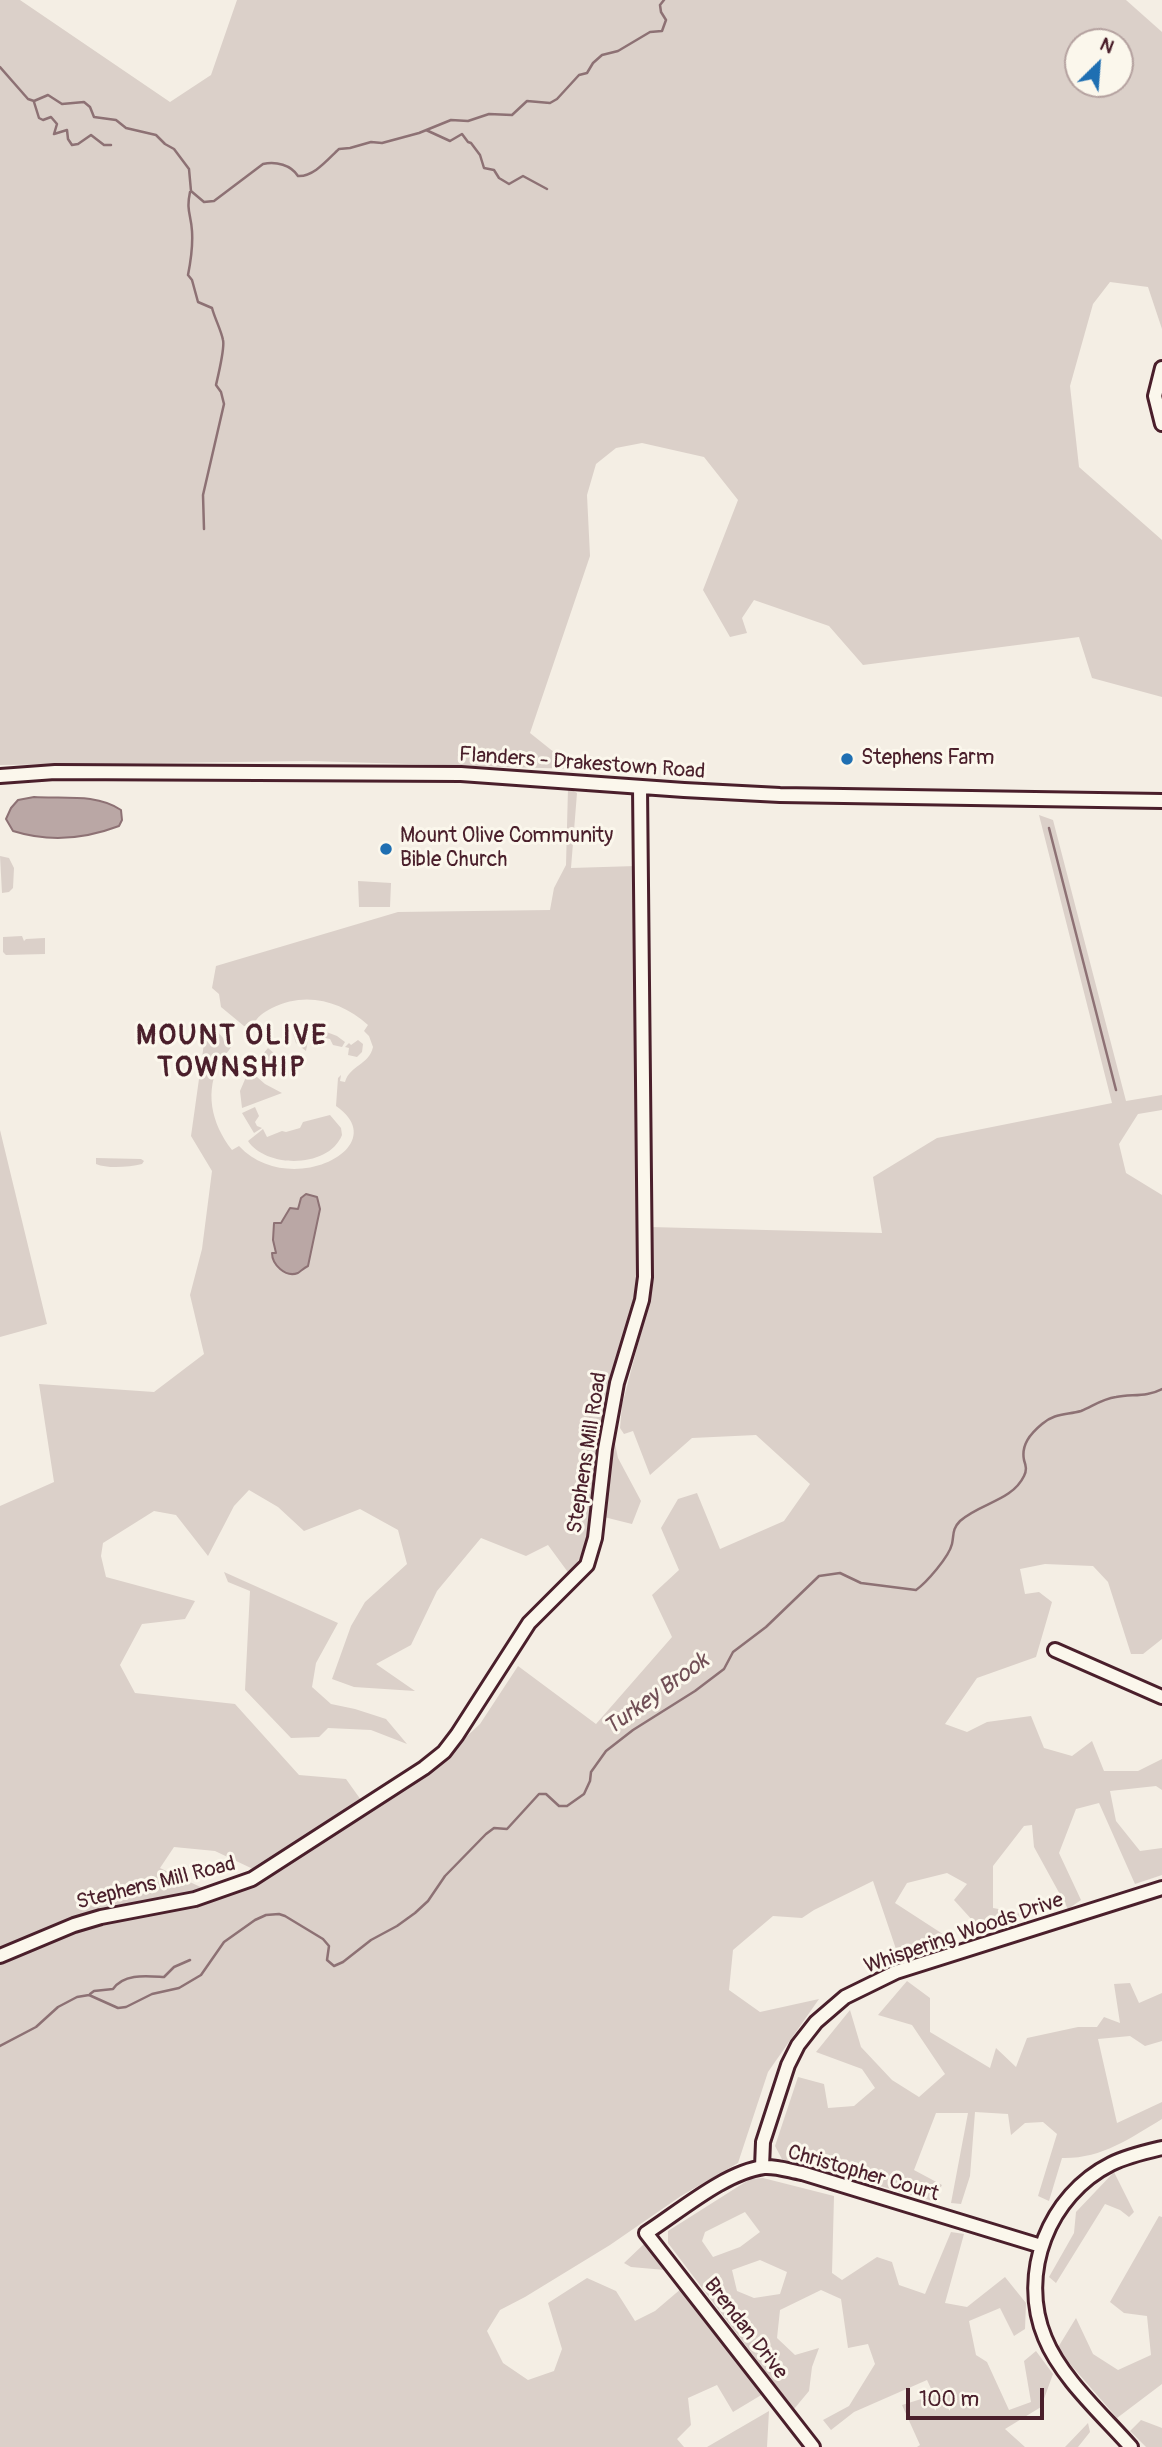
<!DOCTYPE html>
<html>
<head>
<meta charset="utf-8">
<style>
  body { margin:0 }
  #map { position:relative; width:1162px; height:2447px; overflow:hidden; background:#f4eee4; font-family:Pangolin,sans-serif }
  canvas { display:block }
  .north { position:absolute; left:1064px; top:28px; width:70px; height:70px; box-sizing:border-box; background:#fbf7ec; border:2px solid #b4a19f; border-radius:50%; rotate:25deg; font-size:19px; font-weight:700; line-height:28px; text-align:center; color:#4a1f2b }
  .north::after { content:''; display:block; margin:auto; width:24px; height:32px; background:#1f6fb2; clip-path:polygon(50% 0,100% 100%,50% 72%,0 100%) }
  .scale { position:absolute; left:906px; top:2388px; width:138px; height:32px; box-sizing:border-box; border:4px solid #4a1f2b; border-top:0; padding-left:9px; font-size:21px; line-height:24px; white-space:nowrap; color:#4a1f2b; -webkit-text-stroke:5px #fbf7ec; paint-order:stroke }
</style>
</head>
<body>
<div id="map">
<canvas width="1162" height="2447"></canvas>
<div class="north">N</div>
<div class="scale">100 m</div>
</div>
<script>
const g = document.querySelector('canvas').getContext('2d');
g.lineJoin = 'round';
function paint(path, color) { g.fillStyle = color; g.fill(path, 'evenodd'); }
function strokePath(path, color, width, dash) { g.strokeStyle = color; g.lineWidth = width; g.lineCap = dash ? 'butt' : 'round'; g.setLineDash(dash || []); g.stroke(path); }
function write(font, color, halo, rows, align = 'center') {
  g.font = font + ' Pangolin,sans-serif'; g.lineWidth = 6; g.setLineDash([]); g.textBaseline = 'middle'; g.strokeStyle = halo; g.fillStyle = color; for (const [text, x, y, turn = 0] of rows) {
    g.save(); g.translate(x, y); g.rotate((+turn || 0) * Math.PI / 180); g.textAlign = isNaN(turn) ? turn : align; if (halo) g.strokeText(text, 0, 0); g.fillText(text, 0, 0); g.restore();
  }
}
const green = new Path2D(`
  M0 0H20L170 102 211 75 237 0H1126L1162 32V329L1148 287 1110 282 1093 304 1070 386 1079 467 1162 540V697L1092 678 1079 637 863 665 829 626 754 600 742 618 747 633 730 637 703 590 738 500 704 457 642 443 616 448 596 464 587 495 590 556 530 733 575 769 310 761 0 765ZM1120 42V84H1078V42Z
  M568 788 577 793 571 868 636 866 639 1166 637 1285 607 1399 587 1545 570 1575 548 1545 526 1556 481 1538 437 1591 411 1645 376 1664 415 1691 354 1687 332 1679 351 1626 365 1602 407 1564 398 1530 360 1509 304 1531 278 1507 249 1490 234 1506 208 1556 176 1515 154 1511 103 1543 101 1556 106 1577 195 1601 185 1619 142 1624 120 1665 135 1693 235 1704 299 1775 346 1779 361 1800 280 1856 253 1869 215 1851 174 1847 160 1868 209 1891 92 1913 0 1950V1506L54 1482 39 1384 154 1392 204 1354 190 1295 202 1249 212 1171 191 1136 206 1029 216 1030 231 1047C228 1053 224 1054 221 1060 204 1091 211 1123 232 1150L239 1146C289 1200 396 1147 336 1106L338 1078 341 1075 340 1081 345 1082C350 1065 369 1065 373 1047L369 1036 364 1031 368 1025C341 1001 306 991 272 1008 263 1013 257 1016 253 1026H244L221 1007 219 994 212 988 216 966 398 912 550 910 554 888 566 865Z
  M1039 815 1053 820 1126 1101 1162 1095V1110L1138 1114 1119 1144 1126 1173 1162 1195V1639L1143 1654H1131L1108 1582 1093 1566 1045 1564 1020 1569 1025 1594 1039 1592 1052 1602 1036 1657 977 1678 945 1724 967 1732 987 1722 1031 1716 1044 1748 1072 1756 1092 1741 1104 1771H1138L1162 1759V1790L1156 1786 1110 1791 1116 1821 1140 1851 1162 1848V1875L1135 1884 1099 1803 1076 1809 1059 1853 1081 1900 1068 1909 1034 1847 1032 1825 1024 1826 993 1866V1908L1026 1914 983 1932 954 1900 967 1884 947 1873 907 1883 895 1903 952 1940 897 1952 873 1881 814 1910 802 1918 773 1916 733 1950 729 1990 760 2012 819 1999 768 2072 738 2163 681 2196 610 2245 525 2297 500 2310 487 2331 503 2363 528 2380 554 2371 562 2349 548 2303 587 2278 616 2291 635 2321 655 2311 682 2288 763 2394 733 2412 717 2385 688 2398 691 2425 677 2439 684 2447H0V1960L84 1926 219 1896 436 1765 480 1724 518 1666 596 1724 672 1637 652 1595 679 1570 661 1528 678 1499 697 1493 720 1549 784 1521 810 1484 756 1435 692 1438 650 1475 633 1431 624 1434 620 1428 622 1405 652 1291 650 1227 882 1233 873 1177 937 1138 1112 1103Z
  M0 856 9 858 14 868 13 888 9 892 2 893Z
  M358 881 391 883 390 907H359Z
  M22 936 24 941 26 939 45 938V954L6 955 3 952V937Z
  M308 1027 310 1030 306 1051 296 1043 292 1031Z
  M316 1028 337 1036 345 1042 342 1047 333 1045 330 1039 325 1038 320 1043 311 1042Z
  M358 1040 363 1044 362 1052 357 1057 348 1055 349 1048 345 1047 349 1043 351 1045Z
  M268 1048 285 1063 286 1069 282 1074H275L257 1061Z
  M249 1070 265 1084 282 1093 242 1108 240 1091Z
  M255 1107 259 1116 255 1122 257 1126 262 1128 254 1133 242 1113Z
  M330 1115 341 1128 342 1135C329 1168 267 1169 248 1141L263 1129 267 1137 282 1131 286 1132 300 1128 303 1122Z
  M0 1130 47 1324 0 1337Z
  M96 1158 141 1159 144 1161 142 1164C129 1167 108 1169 96 1164Z
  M614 1439 618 1458 641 1501 632 1524 604 1517Z
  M224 1572 338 1623 316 1663 312 1687 331 1704 355 1709 386 1719 407 1744 371 1730 328 1728 319 1737 291 1738 245 1690 250 1591 228 1582Z
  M907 1981 930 1998V2032L990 2068 996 2048 1016 2067 1027 2038 1078 2027H1097L1104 2017 1120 2023 1114 1984 1130 1983 1139 2003 1162 1993V2041L1145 2046 1130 2036 1098 2039 1117 2123 1162 2102V2119C1129 2139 1101 2159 1062 2158L1049 2201 1038 2196 1057 2134 1043 2122 1025 2123 1011 2135 1008 2114 975 2112 970 2176 961 2204 951 2203 968 2113H936L914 2170 942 2185 933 2201 820 2169 783 2161 775 2146 798 2077 824 2084 828 2108 854 2106 875 2088 862 2069 816 2052 850 2010 861 2047 892 2080 919 2097 945 2074 912 2025 878 2015Z
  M1114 2172 1134 2212 1129 2217 1120 2210 1105 2204 1056 2283 1049 2277 1074 2233 1076 2212Z
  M763 2178 834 2196 832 2273 842 2280 877 2257 892 2262 899 2285 925 2294 951 2232 964 2234 945 2303 967 2307 1005 2277 1026 2303 1025 2329 1014 2336 1000 2308 969 2321 976 2355 987 2362 1009 2410 1031 2402 1024 2361 1036 2351 1053 2374 1041 2407 1005 2429 1025 2447H917L920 2445 902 2405 934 2395 927 2380 854 2412 831 2430 823 2420 849 2406 875 2364 868 2344 848 2348 841 2299 821 2290 780 2310 777 2338 795 2355 819 2348 812 2367 809 2391 794 2409 668 2243V2231L750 2179ZM745 2212 760 2232 740 2247 713 2257 702 2241 705 2232ZM760 2260 787 2272 780 2294 754 2298 737 2291 732 2270Z
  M1159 2216 1162 2217V2384L1117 2418 1057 2349 1076 2318 1093 2354 1118 2370 1151 2355 1147 2316 1124 2313 1110 2302Z
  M644 2244 665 2270 631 2267 624 2263Z
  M769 2411 767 2447H707Z
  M1141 2420 1162 2428V2447H1146L1130 2431Z
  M1088 2423 1090 2432 1078 2447H1065Z`);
const water = new Path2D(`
  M34 797C62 799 96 793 121 810L122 820 119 826C85 839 48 842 13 831L6 819 11 808 18 800Z
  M306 1194 317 1197 320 1209 308 1266C304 1268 301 1271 298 1273 285 1278 272 1264 272 1253H276L273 1240 274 1223H281L290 1208 298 1209 301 1198Z`);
const stream = new Path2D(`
  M0 67 28 99 34 101 48 95 62 104 84 102 90 107 94 117 116 120 126 128 156 135 165 144 174 149 189 169 191 191 204 202 214 201 263 164C276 161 291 165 298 176 314 177 328 159 339 149L350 148 371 142 382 143 419 133 451 120 468 121 489 114 512 115 527 101 550 103 557 99 579 75 587 73 593 63 602 55 618 51 650 32 662 31 666 20 661 12 660 5 664 0
  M34 102 39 118 43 120 51 117 57 124 54 134 67 130 68 139 72 145 78 144 91 135 104 145H111
  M426 130 450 141 462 134 468 142 471 143 480 155 484 168 494 170 499 178 509 184 523 176 547 189
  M190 192C186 211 191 214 192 231 193 246 191 260 188 275L192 280 198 302 212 308C215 319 221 330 223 340 225 348 218 376 216 385L221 392 224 404 203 495 204 529
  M1049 828 1116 1090
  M90 1994 94 1991 113 1989C124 1973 147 1976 164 1977L174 1967 190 1960
  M0 2046 36 2027 58 2007 77 1997 89 1995 118 2008 126 2007 152 1994 179 1988 201 1975 224 1942 255 1920 266 1915 279 1914 285 1916 323 1939 329 1946 327 1960 334 1966 343 1962 371 1940 397 1926 415 1913 428 1901 445 1876 486 1834 494 1828 507 1829 539 1794H546L559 1806H567L584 1794 590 1781 591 1772 606 1751 633 1730 695 1691 724 1669 733 1652 766 1627 819 1576 840 1573 861 1583 916 1590C926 1583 949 1557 952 1544 954 1535 952 1529 960 1521 980 1503 1012 1501 1024 1476 1027 1470 1026 1466 1024 1460 1021 1445 1030 1434 1042 1424 1054 1413 1067 1415 1081 1411 1093 1406 1102 1399 1116 1397 1132 1394 1147 1397 1162 1389`);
const minor = new Path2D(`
  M1162 368 1155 396 1162 424
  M0 776 55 772 461 774 684 790 780 795 1162 801
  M1055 1650 1162 1697
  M0 1956 74 1925 101 1917 195 1899 252 1879 424 1768 444 1752 457 1735 529 1623 587 1565 595 1538 605 1449 617 1383 642 1300 645 1277 640 787
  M762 2167 763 2142 788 2065 798 2045 816 2022 845 1997 896 1972 1162 1888
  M813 2447 646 2233C679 2212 725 2172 764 2167 777 2166 790 2171 802 2173L1041 2246
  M1131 2447C1103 2415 1061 2378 1045 2338 1018 2273 1049 2195 1111 2164 1127 2156 1145 2152 1162 2148`);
const markers = [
  [847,759,7,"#1f6fb2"],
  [386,849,7,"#1f6fb2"]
];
const poiNames = [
  ["Stephens Farm",861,759],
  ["Mount Olive Community",400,837],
  ["Bible Church",400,861]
];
const streetNames = [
  ["Flanders - Drakestown Road",582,764,4],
  ["Stephens Mill Road",588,1453,-81],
  ["Stephens Mill Road",156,1884,-14],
  ["Whispering Woods Drive",964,1934,-19],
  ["Christopher Court",863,2174,16],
  ["Brendan Drive",745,2329,52]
];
const waterNames = [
  ["Turkey Brook",657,1695,-36]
];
const districtNames = [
  ["MOUNT OLIVE",232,1037],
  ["TOWNSHIP",232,1069]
];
paint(green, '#dbd0c9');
paint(water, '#baa7a5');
strokePath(water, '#8d7174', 2);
strokePath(stream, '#8d7174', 2.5);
strokePath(minor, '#4a1f2b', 18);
strokePath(minor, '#fbf7ec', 12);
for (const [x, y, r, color] of markers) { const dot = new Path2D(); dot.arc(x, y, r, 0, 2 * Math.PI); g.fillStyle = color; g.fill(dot); strokePath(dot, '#fbf7ec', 2.5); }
write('21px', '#4a1f2b', '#fbf7ec', poiNames, 'left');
write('21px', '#4a1f2b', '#fbf7ec', streetNames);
write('italic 23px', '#714f56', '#fbf7ec', waterNames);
g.letterSpacing = '2px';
write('bold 28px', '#4a1f2b', '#fbf7ec', districtNames);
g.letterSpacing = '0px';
</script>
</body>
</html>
